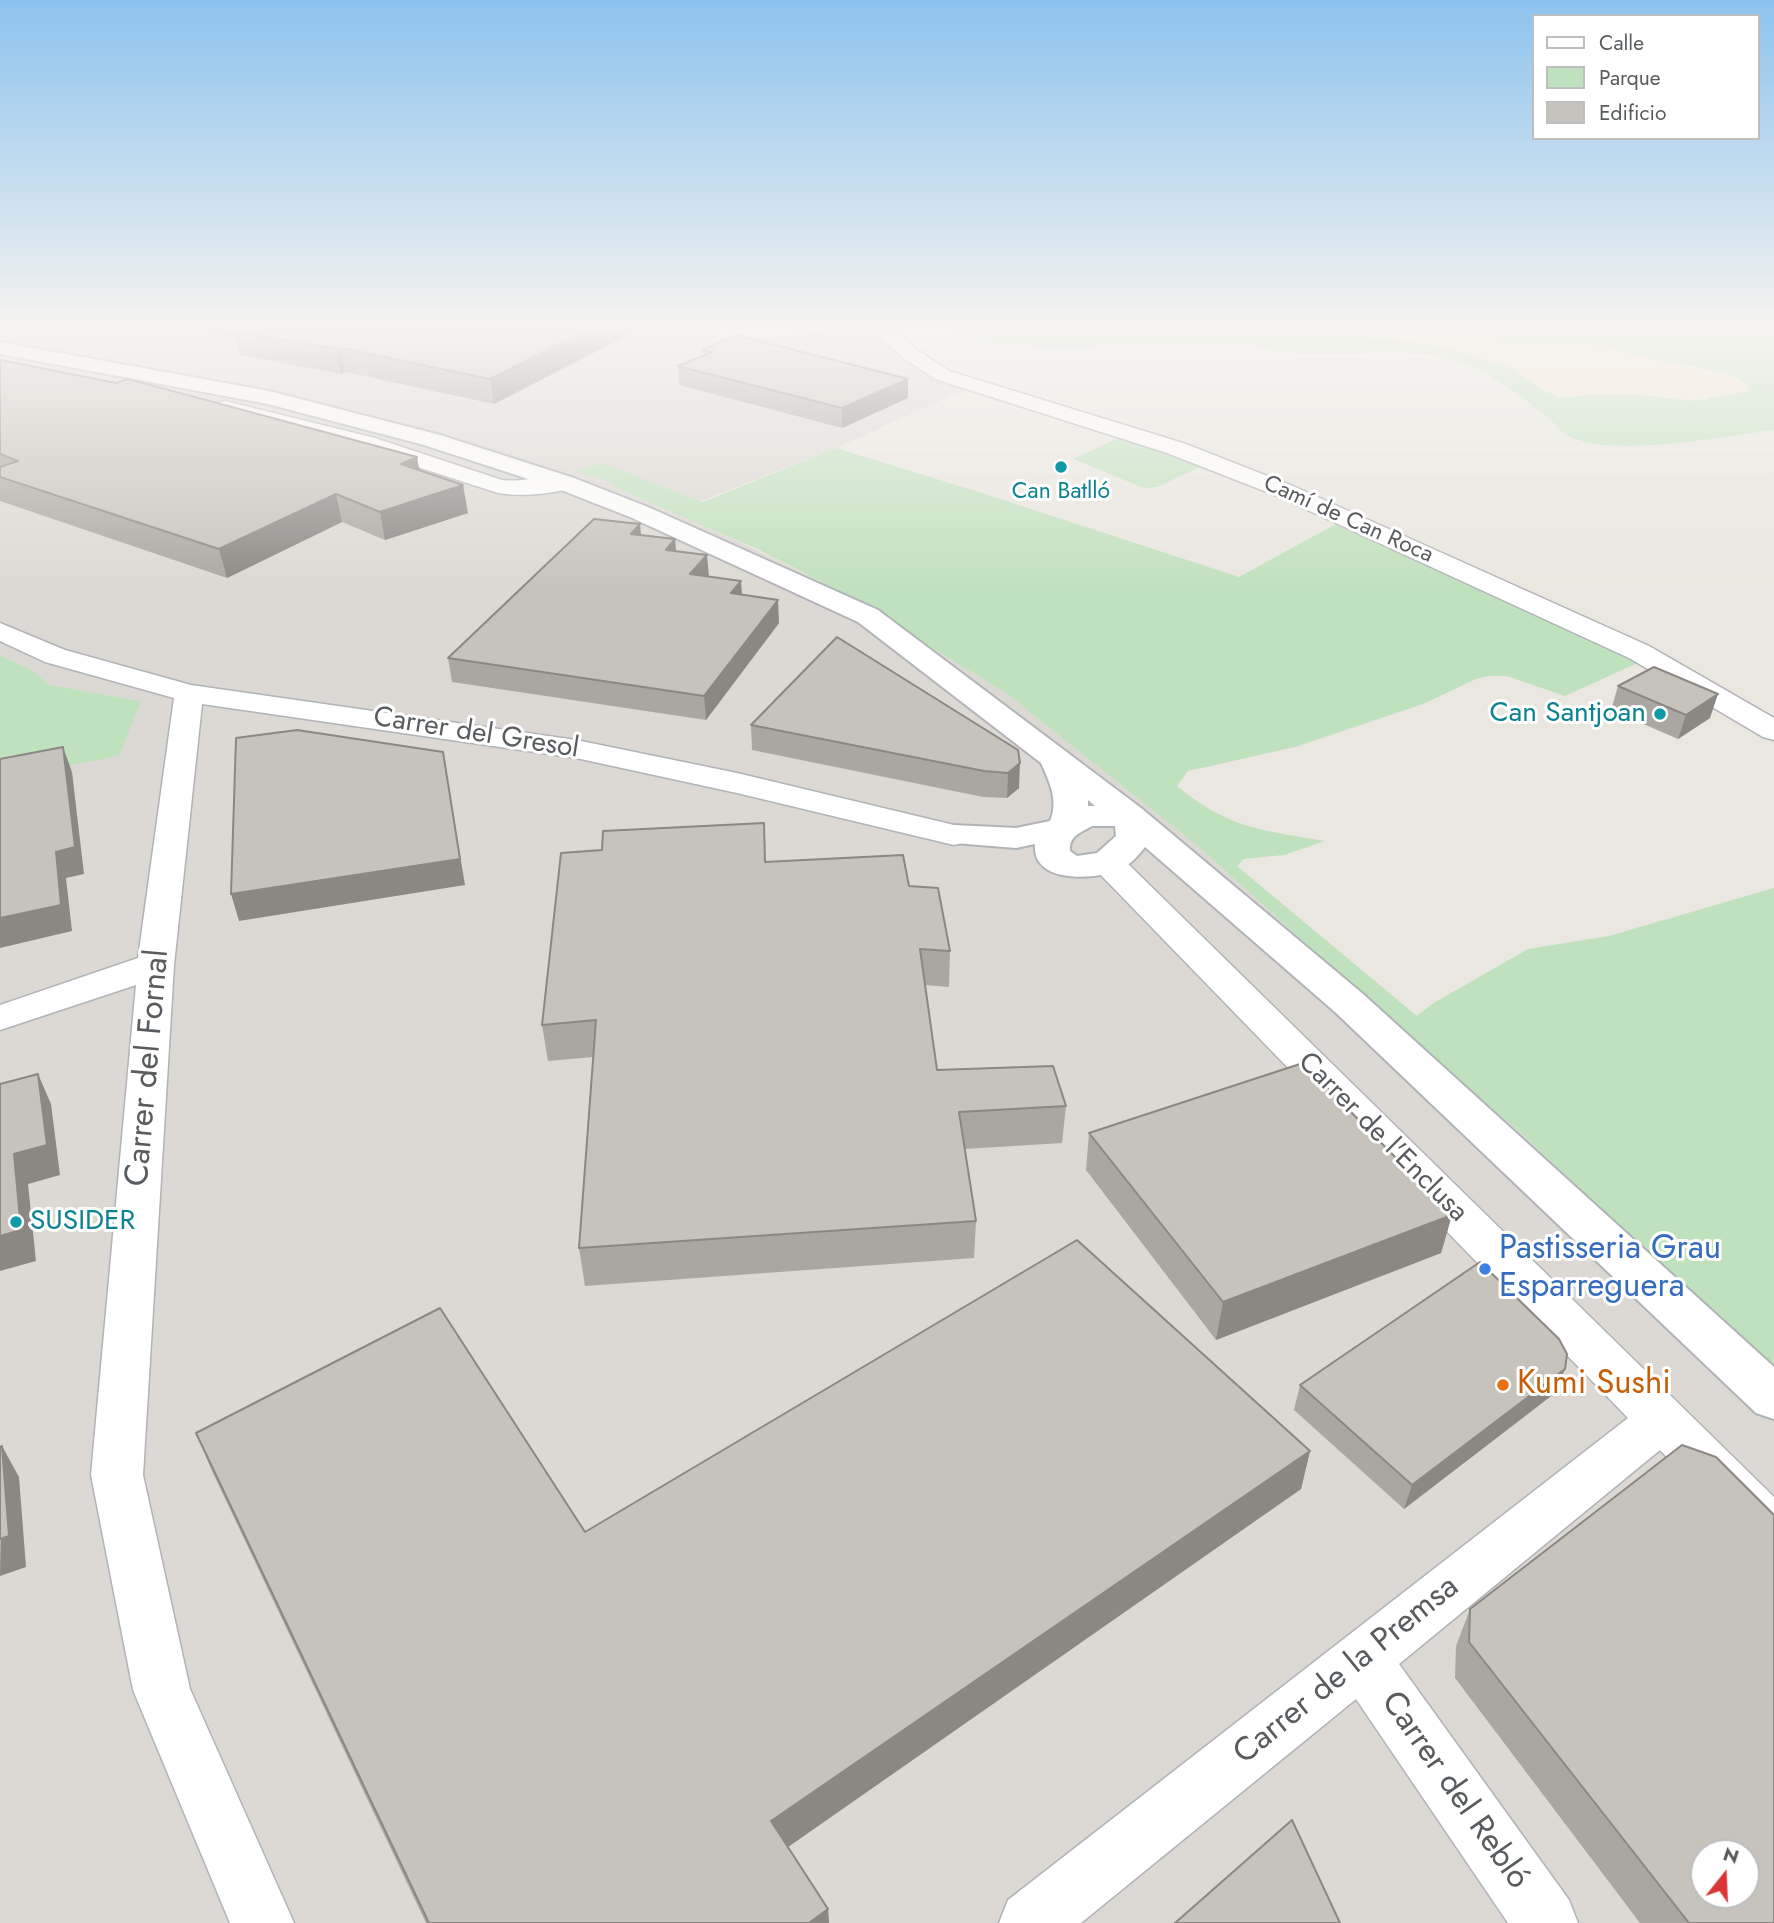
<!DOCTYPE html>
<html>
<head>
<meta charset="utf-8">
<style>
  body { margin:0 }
  #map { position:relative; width:1774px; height:1923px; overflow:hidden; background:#eae7e0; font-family:Jost,sans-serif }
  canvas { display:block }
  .legend { position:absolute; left:1532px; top:14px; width:228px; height:126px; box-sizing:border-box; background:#fff; border:2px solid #bcbebf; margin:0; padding:9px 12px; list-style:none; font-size:21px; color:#585c5f }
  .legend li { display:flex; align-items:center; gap:14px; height:35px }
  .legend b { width:35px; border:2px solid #bcbebf }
  .north { position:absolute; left:1690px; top:1839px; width:70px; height:70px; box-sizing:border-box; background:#fff; border:2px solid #bcbebf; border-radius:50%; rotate:18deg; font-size:19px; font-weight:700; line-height:28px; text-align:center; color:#585c5f }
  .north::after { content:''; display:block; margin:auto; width:24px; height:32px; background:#da3636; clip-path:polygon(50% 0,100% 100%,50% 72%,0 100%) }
</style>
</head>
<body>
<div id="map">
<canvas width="1774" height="1923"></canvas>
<ul class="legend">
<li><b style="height:9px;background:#fff"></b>Calle</li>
<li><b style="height:19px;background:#c0e1bd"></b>Parque</li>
<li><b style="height:19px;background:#c6c2bc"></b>Edificio</li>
</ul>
<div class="north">N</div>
</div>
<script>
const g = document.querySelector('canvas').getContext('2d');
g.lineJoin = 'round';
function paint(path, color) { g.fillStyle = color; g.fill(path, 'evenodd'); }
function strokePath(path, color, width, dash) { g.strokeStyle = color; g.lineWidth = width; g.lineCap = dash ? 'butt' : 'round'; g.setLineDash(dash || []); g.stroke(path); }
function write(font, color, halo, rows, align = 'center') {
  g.font = font + ' Jost,sans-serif'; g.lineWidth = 6; g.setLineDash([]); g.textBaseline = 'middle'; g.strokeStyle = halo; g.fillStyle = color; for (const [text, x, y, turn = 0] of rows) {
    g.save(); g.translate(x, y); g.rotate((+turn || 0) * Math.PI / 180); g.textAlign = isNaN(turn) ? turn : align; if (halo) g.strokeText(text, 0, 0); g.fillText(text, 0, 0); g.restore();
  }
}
const industrial = new Path2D(`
  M0 323H658L708 331 744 340 869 326 888 340 969 388 836 448 676 511 828 585 1006 693 1199 847 1410 1038 1521 1133 1774 1374V1923H0V779L140 701 50 685 33 671 0 655ZM1704 1853H1746V1895H1704Z`);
const green = new Path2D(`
  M937 323H1297L1371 338 1428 343 1469 354 1514 369 1540 388 1560 398 1585 395H1642L1705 400 1712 396 1737 393 1732 375 1589 345H1502L1497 341 1502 337 1548 334 1496 323H1774V430C1727 436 1604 460 1565 434 1559 430 1555 424 1550 419 1520 396 1488 369 1451 359 1403 347 1356 356 1308 354 1277 353 1246 342 1214 342 1117 339 1030 366 937 323Z
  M1121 437 1202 466 1157 487 1144 488 1073 459Z
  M836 448 979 492 1239 577 1343 520 1642 661 1565 696 1507 676H1488L1476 679 1423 704 1295 747 1188 771 1177 786C1229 829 1262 830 1325 841L1284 855 1244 859 1237 866 1417 1016 1432 1004 1528 949 1609 936 1774 888V1374L1521 1133 1410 1038 1199 847 1006 693 828 585 757 549 613 486V483L576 471 602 463 703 502Z
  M0 655 33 671 50 685 141 701 119 756 0 779Z`);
const sand = new Path2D(`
  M1297 323H1496L1537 329 1549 333 1502 337 1497 341C1510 352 1583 345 1604 346L1617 349 1624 354 1732 375 1742 380 1750 391 1690 401 1642 395H1585L1560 398 1540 388 1514 369 1469 354 1428 343 1371 338Z`);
const stream = new Path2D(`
  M1764 323 1774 324V327L1764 324Z`);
const minor = new Path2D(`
  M866 323H886L916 349 949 371 1183 443 1293 486 1649 646 1774 718V740L1763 737 1629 658 1277 496 1167 453 935 379 902 357Z
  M225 401 375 438 502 480C525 483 550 472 573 478L577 483 573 488C549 494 523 497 498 493L359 448 218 411 214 407 218 403Z
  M0 623 65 650 191 685 576 740 737 773 954 825 966 828 971 835 966 842 954 845 737 793 576 758 202 704 174 965 143 1475 190 1689 294 1923H230L133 1690 91 1475 136 985 0 1030V1005L138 958 174 698 45 662 0 641Z
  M1108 853 1120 856 1774 1497V1555L1755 1549 1660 1450 1399 1664 1569 1900 1578 1923H1508L1356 1699 1081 1923H999L1008 1900 1628 1418 1096 870 1091 863 1096 856Z`);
const tertiary = new Path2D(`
  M0 342 269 391 440 435 574 478 648 507 878 610 1141 808 1363 994 1774 1367V1419L1756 1413 1335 1012 1145 847C1138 856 1131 864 1121 869 1098 880 1031 885 1035 844L1016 848 942 842 937 835 942 828 954 825 1016 828 1050 821C1059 801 1049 781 1041 763L858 622 630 517 556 488 424 445 268 404 0 354ZM1088 800 1095 806H1088ZM1092 826H1115L1116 836 1097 853 1077 856 1070 851C1069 836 1080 833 1092 826Z`);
const wall = new Path2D(`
  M158 323H636V331L494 404 345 372 341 374 240 355 236 338Z
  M702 350 908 398 842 428 679 385 678 366 702 356Z
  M0 360 420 471 468 513 385 540 342 522 227 578 0 501Z
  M641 535 676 551 709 577 741 581 742 595 779 623 706 720 452 682 448 658Z
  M1618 686 1710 718 1678 739 1611 710Z
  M751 725 1018 750 1019 788 1007 798 983 797 752 750Z
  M766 862 909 886 950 951 949 987 925 985 937 1070 1066 1106 1062 1143 965 1149 976 1221 974 1258 585 1286 579 1248 593 1057 548 1061 542 1025Z
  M1089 1133 1452 1215 1441 1253 1216 1340 1086 1170Z
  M1565 1369 1555 1393 1404 1509 1294 1410 1300 1385Z
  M196 1433 585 1532 1310 1451 1301 1489 788 1847 828 1909 829 1923H426L212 1471Z
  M1470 1609 1774 1923H1640L1455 1678 1456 1646Z`);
const shadedWall = new Path2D(`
  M602 323H636V331L494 404 490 379Z
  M340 348 345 372 341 374 336 349Z
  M908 379V398L842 428V408Z
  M417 457 422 484 401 464Z
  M463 485 468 513 385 540 380 512Z
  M336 494 342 522 227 578 219 549Z
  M640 524 642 546 631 534Z
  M675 539 677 561 666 550Z
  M707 555 709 577 690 574Z
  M741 581 742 604 731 593Z
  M778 600 779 623 706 720 704 696Z
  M1718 694 1710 718 1678 739 1686 715Z
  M63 747 72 772 84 874 66 878 72 931 0 948V918L56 852Z
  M443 752 465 885 239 921 231 894Z
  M1020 763 1019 788 1007 798 1008 773Z
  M38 1074 51 1104 60 1175 28 1184 36 1261 0 1271V1236L14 1154Z
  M1452 1215 1441 1253 1216 1340 1223 1302Z
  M1565 1369 1555 1393 1404 1509 1412 1485Z
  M2 1446 19 1477 26 1567 0 1576Z
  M1310 1451 1301 1489 775 1856 771 1821Z
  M828 1909 829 1923H809Z`);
const building = new Path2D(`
  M253 323H602L490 379 340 348 336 349 234 331Z
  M736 335 908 379 842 408 678 366 712 352 702 350Z
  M0 360 116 383 128 379 417 457 401 464 463 485 380 512 336 494 219 549 0 477V467L18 461 0 454Z
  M594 519 640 524 631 534 675 539 666 550 707 555 690 574 741 581 731 593 778 600 704 696 448 658Z
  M837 637 1018 750 1020 763 1008 773 984 771 751 725Z
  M1654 667 1718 694 1686 715 1618 686Z
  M297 730 443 752 460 859 231 894 236 738Z
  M63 747 75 847 56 852 61 905 0 918V759Z
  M764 823 765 862 903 855 909 886 938 888 950 951 920 949 937 1070 1053 1066 1066 1106 959 1112 976 1221 579 1248 596 1020 542 1025 561 853 602 850 603 831Z
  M1303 1063 1452 1215 1223 1302 1089 1133Z
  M38 1074 47 1145 14 1154 21 1230 0 1236V1084Z
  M1077 1240 1310 1451 771 1821 828 1909 809 1923H429L196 1433 440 1308 585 1532Z
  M1480 1262 1559 1339 1567 1354 1565 1369 1412 1485 1300 1385Z
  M1682 1445 1716 1457 1774 1515V1923H1689L1469 1642 1470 1609ZM1704 1853H1746V1895H1704Z
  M2 1446 9 1536 0 1539V1447Z
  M1292 1820 1340 1923H1175Z`);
const markers = [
  [1061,467,7,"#0f9aa8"],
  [1660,714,7,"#0f9aa8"],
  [16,1222,7,"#0f9aa8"],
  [1485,1269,7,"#3f7fe0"],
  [1503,1385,7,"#e8710a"]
];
const farCulturenames = [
  ["Can Batlló",1061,492]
];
const farStreetnames = [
  ["Camí de Can Roca",1348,520,24]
];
const cultureNames = [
  ["Can Santjoan",1646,714],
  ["SUSIDER",30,1222,"left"]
];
const streetNames = [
  ["Carrer del Gresol",476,734,9],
  ["Carrer de l'Enclusa",1382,1138,45]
];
const nearStreetnames = [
  ["Carrer del Fornal",149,1068,-85],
  ["Carrer de la Premsa",1347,1671,-39],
  ["Carrer del Rebló",1454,1791,55]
];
const nearShopnames = [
  ["Pastisseria Grau",1499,1250],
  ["Esparreguera",1499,1288]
];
const nearFoodnames = [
  ["Kumi Sushi",1517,1385]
];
paint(industrial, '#dcd9d4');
paint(green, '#c0e1bd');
paint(sand, '#f6eacf');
paint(stream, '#a2d9f8');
strokePath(minor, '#b0b3b7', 3);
strokePath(tertiary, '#b0b3b7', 4);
paint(minor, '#fff');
paint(tertiary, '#fff');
paint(wall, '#aaa7a2');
paint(shadedWall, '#8b8884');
paint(building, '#c6c2bc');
strokePath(building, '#8b8884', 2);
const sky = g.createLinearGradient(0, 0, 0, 592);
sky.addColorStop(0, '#8cc3ee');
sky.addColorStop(0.55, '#f6f4f1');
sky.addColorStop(1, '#f6f4f100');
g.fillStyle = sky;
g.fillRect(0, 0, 1774, 592);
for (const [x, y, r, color] of markers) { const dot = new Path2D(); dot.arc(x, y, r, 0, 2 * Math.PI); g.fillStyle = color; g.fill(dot); strokePath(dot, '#fff', 2.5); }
write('23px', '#0d838f', '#fff', farCulturenames);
write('23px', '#585c5f', '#fff', farStreetnames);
write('28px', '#0d838f', '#fff', cultureNames, 'right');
write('28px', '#585c5f', '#fff', streetNames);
write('33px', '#585c5f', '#fff', nearStreetnames);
write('33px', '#366cbe', '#fff', nearShopnames, 'left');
write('33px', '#c56008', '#fff', nearFoodnames, 'left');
</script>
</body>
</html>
